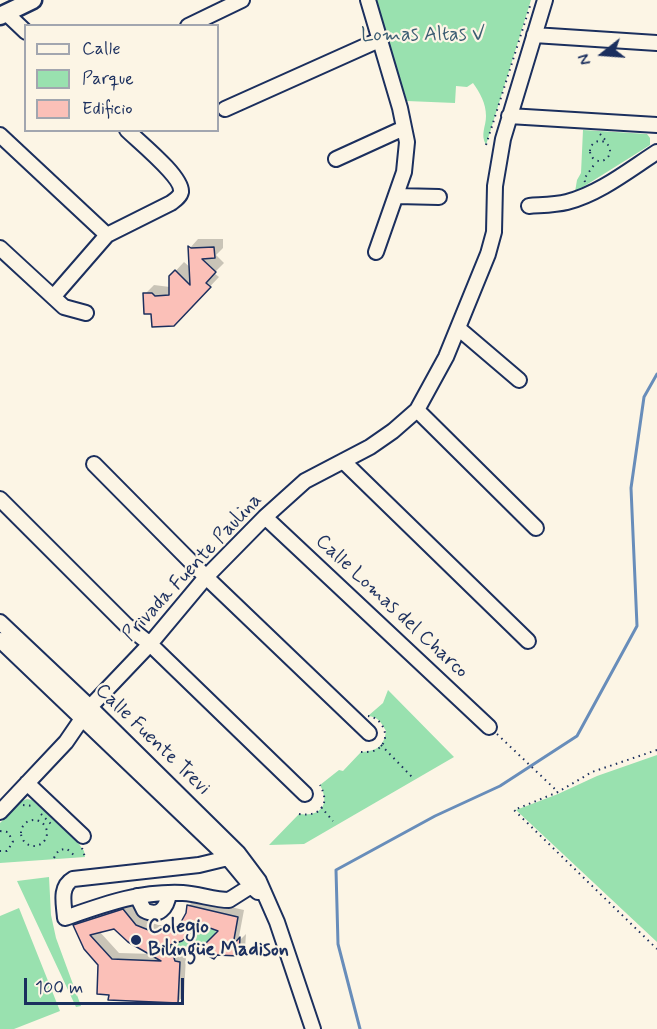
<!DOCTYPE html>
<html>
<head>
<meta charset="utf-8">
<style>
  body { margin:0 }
  #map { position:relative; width:657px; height:1029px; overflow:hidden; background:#fcf5e5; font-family:Mynerve,sans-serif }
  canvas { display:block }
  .legend { position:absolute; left:24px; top:24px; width:195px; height:108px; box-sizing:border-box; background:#fcf5e5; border:2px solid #a2a6af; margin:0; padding:8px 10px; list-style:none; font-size:18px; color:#1b2f5e }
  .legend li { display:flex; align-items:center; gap:12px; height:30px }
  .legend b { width:30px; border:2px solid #a2a6af }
  .north { position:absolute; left:573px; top:24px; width:60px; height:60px; -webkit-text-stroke:4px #fcf5e5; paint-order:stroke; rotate:253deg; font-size:16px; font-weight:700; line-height:24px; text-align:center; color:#1b2f5e }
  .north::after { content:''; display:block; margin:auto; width:21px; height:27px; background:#1b2f5e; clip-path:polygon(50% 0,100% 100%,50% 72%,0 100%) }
  .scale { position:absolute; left:24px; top:978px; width:160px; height:27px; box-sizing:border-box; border:3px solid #1b2f5e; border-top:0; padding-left:8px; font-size:18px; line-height:21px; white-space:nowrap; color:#1b2f5e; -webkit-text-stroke:4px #fcf5e5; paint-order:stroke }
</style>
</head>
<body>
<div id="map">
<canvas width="657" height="1029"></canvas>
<ul class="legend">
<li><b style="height:8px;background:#fcf5e5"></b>Calle</li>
<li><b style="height:16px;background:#99e1af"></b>Parque</li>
<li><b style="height:16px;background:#fbc0b8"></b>Edificio</li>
</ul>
<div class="north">N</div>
<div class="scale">100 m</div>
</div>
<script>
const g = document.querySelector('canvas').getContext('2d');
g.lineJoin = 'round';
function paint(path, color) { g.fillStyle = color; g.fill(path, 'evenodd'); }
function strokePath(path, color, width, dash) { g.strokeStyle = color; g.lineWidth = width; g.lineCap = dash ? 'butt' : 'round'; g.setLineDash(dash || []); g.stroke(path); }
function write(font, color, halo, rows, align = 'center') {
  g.font = font + ' Mynerve,sans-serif'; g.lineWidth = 4.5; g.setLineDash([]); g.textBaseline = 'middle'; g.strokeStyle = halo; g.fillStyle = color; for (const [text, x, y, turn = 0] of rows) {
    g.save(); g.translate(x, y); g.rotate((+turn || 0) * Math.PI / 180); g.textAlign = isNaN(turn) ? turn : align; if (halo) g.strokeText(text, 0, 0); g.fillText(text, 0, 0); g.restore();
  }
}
const green = new Path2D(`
  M374 0H531L486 145C480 134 486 127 486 116 486 103 480 93 473 83L467 87 456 86 455 103 407 101Z
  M583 130 647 134 650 138V145L575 192 577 180 581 173Z
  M388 690 454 757 304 844 269 845 299 814C320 817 331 805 320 785L339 770 343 771 361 752C376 751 384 747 386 731 381 722 378 717 368 716L383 703Z
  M657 755V942L516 810 558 794 597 776Z
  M27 799 32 800 79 844 84 851 85 857 0 863V823L22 801Z
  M49 877 51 915 56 938 81 1006 76 1007 17 881Z
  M19 908 60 1011 14 1029H0V916Z
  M199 924 216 931 215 935 204 946 208 949 201 953 172 951 171 945C183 941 192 935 199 924Z`);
const shadow = new Path2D(`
  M198 239H223V248L216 255 224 263 214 273 219 277 182 316 153 312 145 294 154 285 170 287V277L184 262 191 268 190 248Z
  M195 899 244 910 238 942 246 934 245 948 238 954 220 931 200 923 177 941 182 955 186 956 184 995 178 1002 110 993 100 964 75 925 81 919 130 903 142 919 158 925H172L183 922 187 913 189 905ZM115 928 153 954 119 953 99 931Z`);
const stream = new Path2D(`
  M360 1029 338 944 336 870 435 816 500 786 577 736 637 626 631 488 644 397 657 374`);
const building = new Path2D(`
  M188 246 191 248 214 247 215 258 202 259 216 272 206 283 211 287 174 326 152 327 151 314H144L143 293H152L155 296 169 295V276L175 270 190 285Z
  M187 905 238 917 233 945 240 937 239 956 217 955 214 959 205 954 208 949 203 946 218 931 199 924 195 931 182 941 170 945 175 961 180 962 178 1003 108 1000 109 995 97 994 98 965 84 949 73 925 123 909 136 925 151 931H164L174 928 181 922 186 913ZM114 929 128 942 161 961 112 959 90 935Z`);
const path = new Path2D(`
  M600 134 608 143
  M590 151a10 10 0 1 1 20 0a10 10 0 1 1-20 0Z
  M486 145 530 6
  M585 182 584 179 596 162
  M497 734 558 792
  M381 745 412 777
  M657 750 592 772 558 792 514 810 657 949
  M361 752C366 752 372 752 376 750 393 741 384 718 368 716
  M23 805 33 806
  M321 807 333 821
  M41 814 52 825
  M299 814C320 817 331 805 320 785
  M21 833a13 13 0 1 1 26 0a13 13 0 1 1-26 0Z
  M0 831 8 832 13 842 7 851H0
  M82 848 85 857
  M54 858C57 851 60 849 67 849L76 857`);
const minor = new Path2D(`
  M368 0 400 108 407 142 404 172 376 252
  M6 13 26 32
  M188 26 242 0
  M534 35 657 43
  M225 109 379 40
  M509 116 657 125
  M0 135 107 235
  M336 159 404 128
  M397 196 439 197
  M529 206C541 205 555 205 567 202 599 194 629 170 657 152
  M0 248 64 307 86 313
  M54 296 107 235 171 203C175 200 180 197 181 192 183 177 138 141 127 130
  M458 328 519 380
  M417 410 536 528
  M343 461 528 641
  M94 464 206 577 369 733
  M0 499 126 625 150 644 305 794
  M265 517 489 727
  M0 622 90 707 238 853 259 881 277 922 313 1029
  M0 640 228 858 252 887 258 892
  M27 783 83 836
  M0 812 66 742 90 707 150 644 206 577 265 517 305 481 370 447 393 431 417 410 446 357 488 254 494 232 495 186 503 139 545 0
  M238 853 228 858 199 865 73 879C59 887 64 904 65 918 105 904 140 891 183 893 199 894 214 900 229 900L259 881
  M137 896 144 910C159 918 167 908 169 893`);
const major = new Path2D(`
  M0 16 33 0`);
const markers = [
  [136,940,6,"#1b2f5e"]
];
const parkNames = [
  ["Lomas Altas V",423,36]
];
const streetNames = [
  ["Privada Fuente Paulina",193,568,-47],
  ["Calle Lomas del Charco",391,607,43],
  ["Calle Fuente Trevi",152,740,44]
];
const poiNames = [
  ["Colegio",148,928],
  ["Bilingüe Madison",148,951]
];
paint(green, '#99e1af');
paint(shadow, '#0003');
strokePath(stream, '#688dba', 3);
paint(building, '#fbc0b8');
strokePath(building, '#1b2f5e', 1.5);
strokePath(minor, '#1b2f5e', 18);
strokePath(major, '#1b2f5e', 21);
strokePath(path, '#1b2f5e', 2, [1.5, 4.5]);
strokePath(minor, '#fcf5e5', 14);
strokePath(major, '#fcf5e5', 16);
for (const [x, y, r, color] of markers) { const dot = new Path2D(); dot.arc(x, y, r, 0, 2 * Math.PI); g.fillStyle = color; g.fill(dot); strokePath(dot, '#fcf5e5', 2); }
write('20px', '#3a5c72', '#fcf5e5', parkNames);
write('20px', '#1b2f5e', '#fcf5e5', streetNames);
write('bold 20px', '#1b2f5e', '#fcf5e5', poiNames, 'left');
</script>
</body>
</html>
